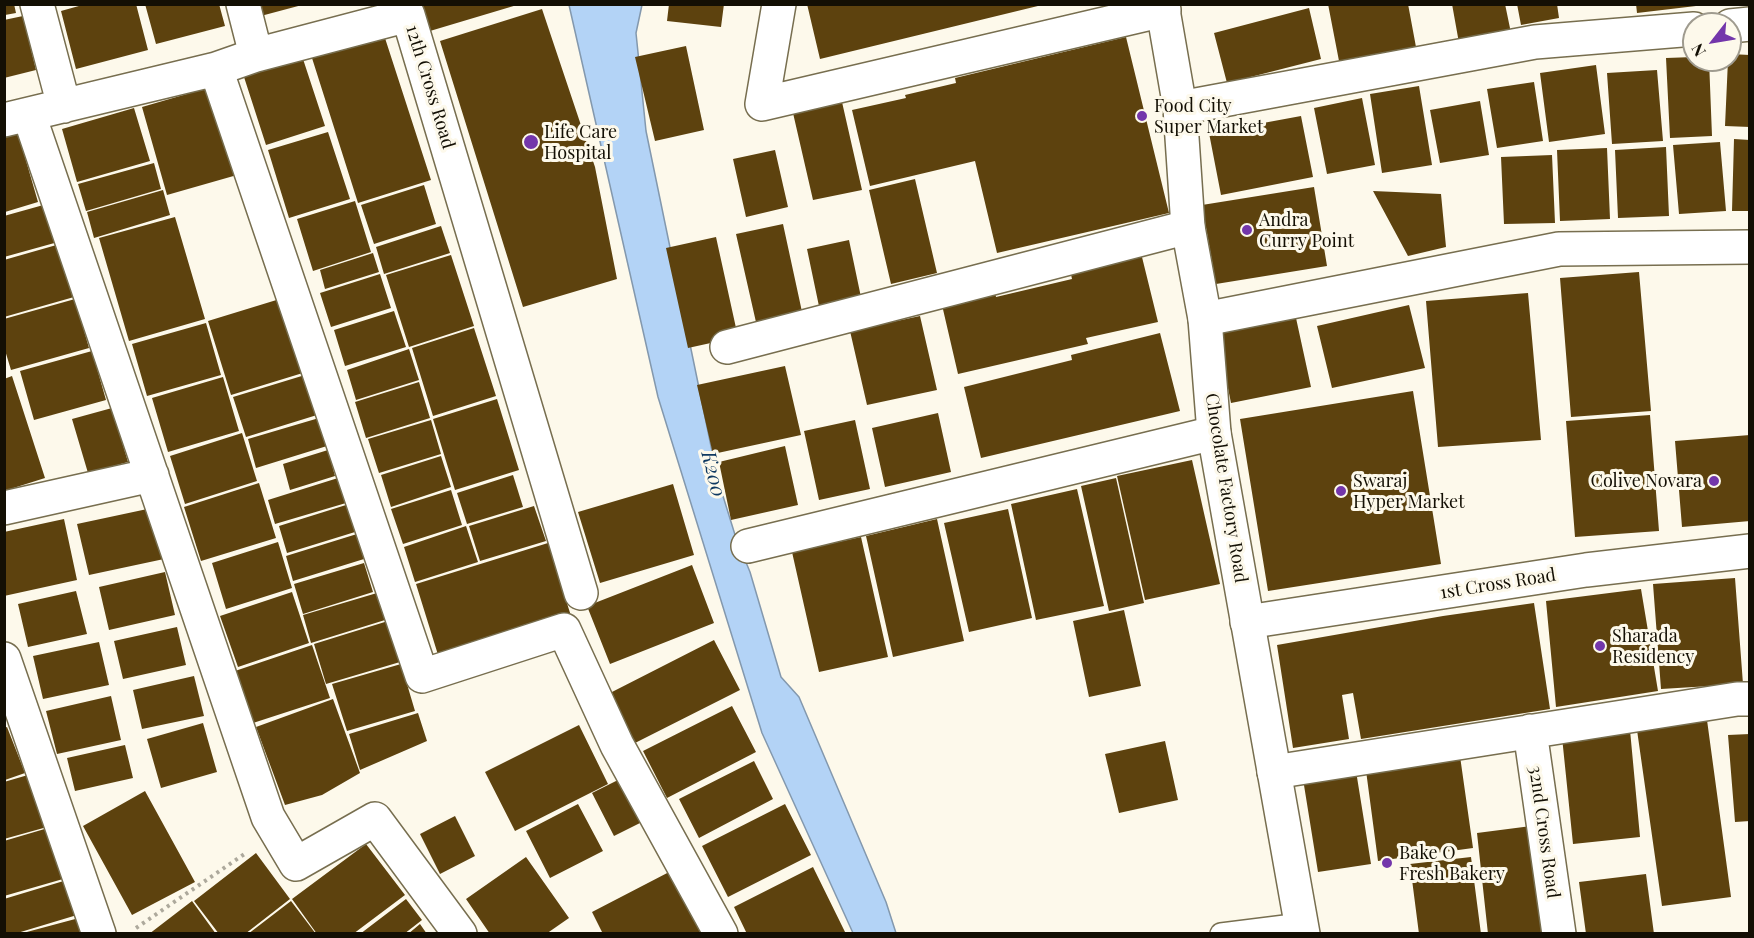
<!DOCTYPE html>
<html>
<head>
<meta charset="utf-8">
<style>
  body { margin:0 }
  #map { position:relative; width:1754px; height:938px; overflow:hidden; background:#fdf9eb; font-family:"Playfair Display",serif }
  canvas { display:block }
  .frame { position:absolute; inset:0; border:6px solid #130f04; pointer-events:none }
  .north { position:absolute; left:1682px; top:12px; width:60px; height:60px; box-sizing:border-box; background:#fdf9eb; border:2px solid #9f9b8f; border-radius:50%; rotate:239deg; font-size:16px; font-weight:700; line-height:24px; text-align:center; color:#130f04 }
  .north::after { content:''; display:block; margin:auto; width:21px; height:27px; background:#7336ab; clip-path:polygon(50% 0,100% 100%,50% 72%,0 100%) }
</style>
</head>
<body>
<div id="map">
<canvas width="1754" height="938"></canvas>
<div class="frame"></div>
<div class="north">N</div>
</div>
<script>
const g = document.querySelector('canvas').getContext('2d');
g.lineJoin = 'round';
function paint(path, color) { g.fillStyle = color; g.fill(path, 'evenodd'); }
function strokePath(path, color, width, dash) { g.strokeStyle = color; g.lineWidth = width; g.lineCap = dash ? 'butt' : 'round'; g.setLineDash(dash || []); g.stroke(path); }
function write(font, color, halo, rows, align = 'center') {
  g.font = font + ' "Playfair Display",serif'; g.lineWidth = 6; g.setLineDash([]); g.textBaseline = 'middle'; g.strokeStyle = halo; g.fillStyle = color; for (const [text, x, y, turn = 0] of rows) {
    g.save(); g.translate(x, y); g.rotate((+turn || 0) * Math.PI / 180); g.textAlign = isNaN(turn) ? turn : align; if (halo) g.strokeText(text, 0, 0); g.fillText(text, 0, 0); g.restore();
  }
}
const water = new Path2D(`
  M569 5H642L636 33 646 131 718 480 736 538 750 572 781 677 799 697 886 902 896 933H853L762 733 658 397Z`);
const building = new Path2D(`
  M5 4H14L16 13 5 15Z
  M86 4H136L148 50 76 69 61 11Z
  M145 4H219L225 26 156 44Z
  M254 4H302V5L257 17Z
  M422 4H517V5L430 31Z
  M669 4H724L721 27 667 21Z
  M807 4H1042V5L820 59Z
  M1328 4H1408L1416 47 1339 61Z
  M1452 4H1505L1511 33 1459 43Z
  M1517 4H1557L1559 18 1521 25Z
  M1636 4H1696V6L1637 13Z
  M1309 8 1321 59 1227 83 1214 33Z
  M542 9 595 167 617 279 523 307 440 41Z
  M23 16 36 70 4 78V20Z
  M384 35 431 180 358 203 312 58Z
  M1126 37 1169 213 997 253 975 161 870 186 852 110 906 98 905 95 956 83 955 78Z
  M686 46 704 130 655 141 635 57Z
  M1730 54 1750 55V127L1725 126 1728 60H1730Z
  M1694 57V60H1709L1712 136 1670 138 1666 58Z
  M303 59 325 126 266 145 244 77Z
  M1596 65 1605 134 1549 142 1540 73Z
  M1657 70 1663 141 1612 144 1607 73Z
  M1534 82 1543 141 1497 148 1487 89Z
  M1419 86 1432 165 1382 173 1370 94Z
  M211 87 237 175 167 195 142 107Z
  M1362 98 1375 165 1327 174 1314 108Z
  M1480 101 1489 155 1440 163 1430 110Z
  M842 102 862 190 813 200 793 113Z
  M134 108 150 161 77 182 62 129Z
  M1301 116 1313 177 1221 195 1209 133Z
  M328 132 350 199 289 218 268 150Z
  M18 133 38 202 5 212V137Z
  M1734 139 1750 140V211H1732Z
  M1720 142 1726 211 1679 214 1673 145Z
  M1666 147 1669 216 1618 218 1615 150Z
  M1607 148 1610 219 1560 221 1557 150Z
  M775 150 788 207 746 217 733 159Z
  M1552 155 1555 223 1504 224 1501 157Z
  M154 163 161 189 86 211 78 184Z
  M915 179 937 273 891 284 869 190Z
  M424 185 436 224 374 244 361 205Z
  M1314 187 1327 266 1216 284 1202 205Z
  M163 190 170 215 94 238 87 212Z
  M1373 191 1441 194 1446 247 1408 256Z
  M355 201 371 252 313 271 297 219Z
  M47 204 58 242 4 257V216Z
  M175 217 205 319 129 341 99 238Z
  M783 224 804 321 758 331 736 234Z
  M441 226 450 253 384 274 376 247Z
  M716 237 738 337 688 348 666 248Z
  M849 240 862 302 820 311 807 249Z
  M60 244 74 297 4 317V260Z
  M373 253 379 272 325 289 320 270Z
  M1141 253 1158 322 1086 338 1088 344 958 374 942 305 995 292 996 297 1072 279 1070 270Z
  M451 255 474 326 409 347 386 275Z
  M1639 272 1651 411 1571 417 1560 278Z
  M380 274 391 308 331 327 320 293Z
  M1528 293 1541 440 1438 447 1426 301Z
  M283 298 306 372 231 395 208 321Z
  M75 299 89 348 11 370 4 347V319Z
  M1409 305 1425 368 1332 388 1317 326Z
  M394 311 406 347 345 366 334 330Z
  M920 316 937 390 867 405 850 331Z
  M1296 318 1311 387 1231 403 1217 334Z
  M206 323 221 375 147 396 132 344Z
  M474 328 496 396 433 416 412 348Z
  M1160 333 1180 411 981 458 964 387 1072 360 1071 355Z
  M409 349 419 380 356 400 347 370Z
  M92 351 106 400 34 420 20 371Z
  M785 366 801 435 713 454 697 385Z
  M305 375 317 415 246 437 233 397Z
  M12 376 45 478 4 491V379Z
  M223 377 239 431 168 452 152 398Z
  M419 382 430 418 366 438 355 402Z
  M1413 391 1441 564 1268 591 1240 419Z
  M497 399 519 470 455 490 433 419Z
  M112 408 128 462 88 473 72 419Z
  M938 413 951 472 885 487 872 428Z
  M1650 415 1659 531 1575 537 1566 421Z
  M319 418 327 446 256 468 248 439Z
  M431 420 441 454 379 473 368 439Z
  M855 420 870 489 819 500 804 431Z
  M242 433 257 481 185 504 170 456Z
  M1750 435V521L1682 527 1675 441Z
  M785 446 798 505 731 520 719 462Z
  M328 450 335 476 290 490 283 464Z
  M441 456 451 487 391 507 381 475Z
  M1192 460 1220 584 1145 600 1117 476Z
  M513 475 523 507 467 524 457 493Z
  M338 478 346 503 275 524 268 500Z
  M1116 478 1144 603 1109 611 1081 486Z
  M259 483 276 538 201 561 184 507Z
  M673 484 694 555 600 583 578 512Z
  M1077 489 1104 606 1036 620 1011 504Z
  M451 490 462 525 403 544 391 509Z
  M346 505 355 532 287 553 279 526Z
  M534 506 546 541 480 561 469 526Z
  M152 508 164 559 89 575 77 524Z
  M1008 509 1032 618 969 632 944 523Z
  M64 519 77 580 4 596V532Z
  M937 519 964 641 893 657 866 536Z
  M466 526 478 562 415 582 404 547Z
  M357 534 364 559 293 581 286 556Z
  M861 537 888 657 819 672 792 552Z
  M278 542 292 588 226 609 212 563Z
  M548 543 571 616 439 658 416 584Z
  M364 563 373 592 303 614 294 584Z
  M692 565 714 623 610 664 587 606Z
  M165 572 175 615 109 630 99 587Z
  M1735 578 1743 684 1661 689 1653 584Z
  M1641 589 1658 691 1556 707 1546 601Z
  M76 591 87 634 28 647 18 604Z
  M292 592 309 643 238 667 220 616Z
  M377 593 385 620 311 643 303 615Z
  M1534 603 1550 709 1361 739 1353 693 1342 695 1349 739 1293 748 1277 645 1443 616Z
  M1124 610 1141 686 1089 697 1073 621Z
  M388 621 400 662 326 684 314 644Z
  M177 627 186 665 123 679 114 641Z
  M714 640 740 690 635 743 610 693Z
  M99 642 109 685 43 699 33 656Z
  M312 645 330 698 253 723 235 671Z
  M401 664 415 711 347 731 332 684Z
  M194 676 204 716 142 729 133 690Z
  M111 696 121 740 57 754 46 711Z
  M333 699 360 773 322 795 285 805 256 727Z
  M732 706 756 752 667 798 643 751Z
  M418 713 427 741 360 770 349 734Z
  M1707 720 1731 897 1662 906 1637 730Z
  M203 723 217 772 161 788 147 739Z
  M579 725 608 784 515 831 485 772Z
  M7 727 25 773 5 780 4 728Z
  M1630 730 1640 837 1573 844 1562 737Z
  M1750 734V821L1735 822 1728 735Z
  M1165 741 1178 800 1119 813 1105 754Z
  M125 745 133 778 75 791 67 758Z
  M1459 749 1473 848 1378 861 1365 763Z
  M754 761 773 799 699 838 679 799Z
  M1356 771 1371 864 1318 872 1303 779Z
  M28 775 47 827 4 839V782Z
  M624 777 646 820 614 836 592 793Z
  M145 791 195 882 132 915 83 826Z
  M578 804 603 851 550 878 526 831Z
  M785 804 811 855 728 897 702 846Z
  M455 816 475 856 440 874 420 834Z
  M1539 825 1552 934H1488L1477 833Z
  M48 828 63 879 4 896V841Z
  M366 844 405 895 353 934H317L292 899Z
  M256 853 290 899 245 934H219L194 901Z
  M526 857 569 918 546 934H490L466 899Z
  M1471 857 1481 934H1419L1410 864Z
  M813 867 846 934H747L734 907Z
  M673 870 705 934H603L592 912Z
  M1646 874 1654 934H1586L1579 882Z
  M67 880 77 915 14 934H6L4 899Z
  M406 899 422 920 404 934H360Z
  M192 901 216 934H149Z
  M291 901 316 934H248Z
  M79 918 84 934H23V933Z
  M420 924 427 934H408Z`);
const path = new Path2D(`
  M136 928 246 853`);
const lane = new Path2D(`
  M1221 934 1301 924`);
const street = new Path2D(`
  M37 4 64 106
  M243 4 256 55
  M779 4 762 104 1164 10
  M1730 26 1750 24
  M216 69 422 676 564 630 617 745 721 934
  M1180 108 1535 42 1694 29
  M29 115 268 817 296 864 375 819 460 934
  M4 120 216 69 256 55 408 15 581 593
  M1205 319 1559 249 1750 247
  M727 347 1188 227
  M4 508 152 475
  M748 546 1214 433
  M1247 622 1586 570 1750 551
  M4 659 99 934
  M1530 731 1559 934
  M1274 772 1737 699H1750`);
const secondary = new Path2D(`
  M1162 4 1180 108 1188 227 1205 319 1214 433 1303 934`);
const markers = [
  [1142,116,6,"#7336ab"],
  [531,142,8,"#7336ab"],
  [1247,230,6,"#7336ab"],
  [1714,481,6,"#7336ab"],
  [1341,491,6,"#7336ab"],
  [1600,646,6,"#7336ab"],
  [1387,863,6,"#7336ab"]
];
const streetNames = [
  ["12th Cross Road",430,87,73],
  ["Chocolate Factory Road",1226,488,81],
  ["1st Cross Road",1498,584,-9],
  ["32nd Cross Road",1544,832,82]
];
const poiNames = [
  ["Food City",1154,106],
  ["Super Market",1154,127],
  ["Life Care",544,132],
  ["Hospital",544,153],
  ["Andra",1259,220],
  ["Curry Point",1259,241],
  ["Swaraj",1353,481],
  ["Hyper Market",1353,502],
  ["Colive Novara",1702,481,"right"],
  ["Sharada",1612,636],
  ["Residency",1612,657],
  ["Bake O",1399,853],
  ["Fresh Bakery",1399,874]
];
const waterNames = [
  ["K200",713,474,76]
];
paint(water, '#b3d3f6');
strokePath(water, '#8398ad', 1.5);
paint(building, '#5d420e');
strokePath(lane, '#776e4f', 24);
strokePath(street, '#776e4f', 36);
strokePath(secondary, '#776e4f', 36);
strokePath(path, '#ada99c', 4, [3, 4.5]);
strokePath(lane, '#fff', 21);
strokePath(street, '#fff', 33);
strokePath(secondary, '#fff', 33);
for (const [x, y, r, color] of markers) { const dot = new Path2D(); dot.arc(x, y, r, 0, 2 * Math.PI); g.fillStyle = color; g.fill(dot); strokePath(dot, '#fdf9eb', 2); }
write('18px', '#130f04', '#fdf9eb', streetNames);
write('18px', '#130f04', '#fdf9eb', poiNames, 'left');
write('italic 20px', '#0f3961', '#fdf9eb', waterNames);
</script>
</body>
</html>
